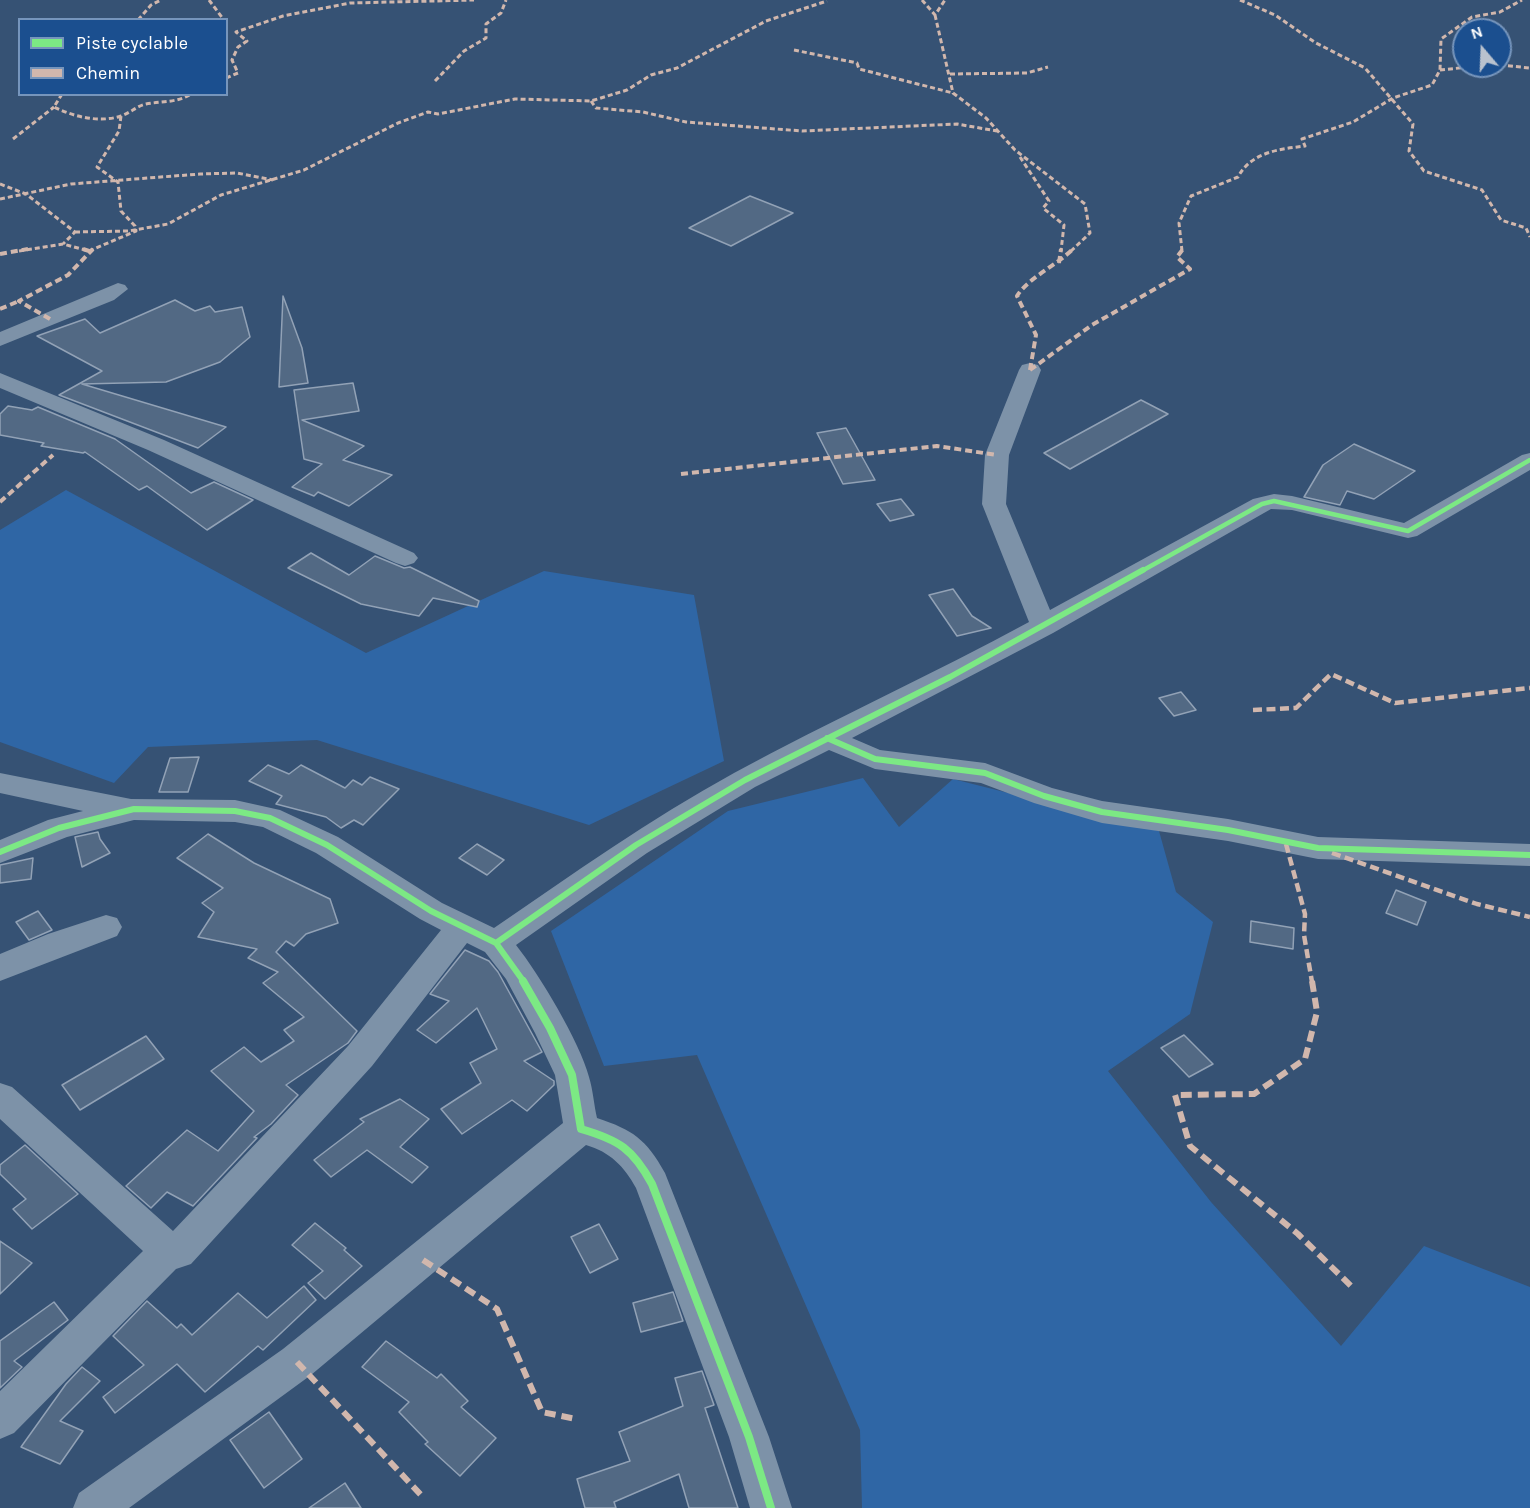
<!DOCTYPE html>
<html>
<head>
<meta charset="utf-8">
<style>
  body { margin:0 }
  #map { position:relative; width:1530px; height:1508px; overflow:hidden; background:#365274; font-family:Karla,sans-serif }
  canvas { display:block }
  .legend { position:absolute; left:18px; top:18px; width:210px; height:78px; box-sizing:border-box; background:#1b4f8f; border:2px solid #7695bc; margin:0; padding:8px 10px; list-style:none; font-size:18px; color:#fff }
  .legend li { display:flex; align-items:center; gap:12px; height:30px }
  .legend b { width:30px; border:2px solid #7695bc }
  .north { position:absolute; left:1452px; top:18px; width:60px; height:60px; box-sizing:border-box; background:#1b4f8f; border:2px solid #7695bc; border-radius:50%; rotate:341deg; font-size:16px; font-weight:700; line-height:24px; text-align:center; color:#fff }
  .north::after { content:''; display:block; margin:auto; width:21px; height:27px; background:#b9c2ce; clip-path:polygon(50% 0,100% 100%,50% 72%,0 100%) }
</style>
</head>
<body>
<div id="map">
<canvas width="1530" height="1508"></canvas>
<ul class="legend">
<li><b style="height:8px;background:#7ce984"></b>Piste cyclable</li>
<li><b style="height:8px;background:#d1b7ad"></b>Chemin</li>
</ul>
<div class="north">N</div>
</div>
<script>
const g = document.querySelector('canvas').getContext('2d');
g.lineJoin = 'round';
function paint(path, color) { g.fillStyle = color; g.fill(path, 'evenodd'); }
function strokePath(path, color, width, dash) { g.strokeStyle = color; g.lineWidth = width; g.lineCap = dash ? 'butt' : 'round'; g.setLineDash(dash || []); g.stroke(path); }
const green = new Path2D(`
  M66 490 366 653 544 571 694 595 724 761 589 825 317 740 148 747 114 783 0 742V530Z
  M863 778 899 827 953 779 1159 831 1176 892 1213 922 1190 1014 1108 1071 1211 1202 1341 1346 1424 1246 1530 1287V1508H862L860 1430 697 1055 604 1066 551 931 728 811Z`);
const building = new Path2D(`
  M750 196 793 213 731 246 689 228Z
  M283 296 302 348 308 383 279 387Z
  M175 300 195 311 210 306 215 312 242 307 250 337 220 362 166 382 82 384 226 427 198 448 59 395 102 371 37 336 85 319 100 333Z
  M353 383 359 411 302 420 364 446 343 460 392 475 349 506 318 492 314 496 292 487 322 464 304 459 294 390Z
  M1141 400 1168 414 1070 469 1044 453Z
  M8 406 32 410 38 407 115 439 191 493 214 482 253 500 207 530 147 486 139 490 85 452 83 453 41 446 44 443 0 435V414Z
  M846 428 875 480 843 484 817 433Z
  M1354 444 1415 471 1374 499 1347 491 1340 505 1304 497 1323 465Z
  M901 499 914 515 890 521 877 504Z
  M311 553 349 575 375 556 404 568 410 567 479 601 477 607 433 598 419 616 361 604 288 568Z
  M953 589 972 616 991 628 957 636 929 595Z
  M1181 692 1196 710 1174 716 1159 698Z
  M199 757 188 792H159L170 758Z
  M268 765 289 774 301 765 345 788 353 780 362 785 370 777 399 789 363 825 354 820 341 828 326 817 276 804 282 796 249 781Z
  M98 832 100 839 110 853 82 867 75 837Z
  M208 834 254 863 330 899 338 923 306 934 294 946 286 941 276 952 357 1031 348 1043 286 1085 298 1095 271 1124 254 1137 257 1138 193 1206 167 1192 151 1208 126 1186 187 1130 218 1151 254 1111 211 1071 244 1047 261 1062 294 1041 284 1030 304 1017 263 983 278 972 248 958 257 949 198 937 214 912 202 903 223 888 177 858Z
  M477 844 504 860 487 875 459 858Z
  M33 858 31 879 0 883V865Z
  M1396 890 1426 902 1417 925 1386 913Z
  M38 911 52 930 29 940 16 922Z
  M1251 921 1294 928 1293 949 1250 942Z
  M465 950 489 961 498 972 542 1052 524 1061 554 1081V1085L527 1111 512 1100 462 1134 441 1109 481 1083 470 1063 497 1049 477 1008 436 1043 417 1030 449 1001 430 994Z
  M1184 1035 1213 1064 1189 1077 1161 1048Z
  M146 1036 164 1059 80 1110 62 1085Z
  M400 1099 429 1119 400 1147 428 1167 412 1183 367 1150 331 1177 314 1160 364 1122 360 1119Z
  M25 1145 78 1194 32 1229 13 1209 26 1199 0 1174V1165Z
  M315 1223 346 1248 344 1250 362 1266 325 1299 308 1283 323 1271 292 1245Z
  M599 1224 618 1259 590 1273 571 1237Z
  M0 1241 32 1263 0 1294Z
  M304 1286 316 1300 263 1350 258 1346 205 1392 177 1364 115 1413 103 1397 144 1365 113 1336 147 1301 177 1328 181 1324 192 1335 238 1293 267 1318Z
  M673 1292 683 1321 641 1332 633 1303Z
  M54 1302 68 1320 14 1361 22 1367 0 1388V1341Z
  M386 1341 437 1378 441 1374 468 1401 461 1407 496 1438 460 1476 425 1444 428 1442 399 1412 409 1402 362 1367Z
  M82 1367 100 1381 60 1421 83 1431 60 1464 21 1447 66 1384Z
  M702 1371 714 1405 705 1408 738 1508H689L679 1474 614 1502 616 1508H585L577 1479 630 1461 619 1432 683 1406 675 1378Z
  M269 1412 302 1459 264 1488 230 1440Z
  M345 1483 361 1508H309Z`);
const minor = new Path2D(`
  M118 283 125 285 128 289 114 300 0 346V332Z
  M1030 363 1038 365 1041 370 1009 455 1006 504 1050 610 1253 499 1274 494 1292 496 1404 523 1522 455 1530 453V470L1417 536 1408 538 1292 510 1271 509 1053 633 852 738 880 750 985 763 1052 788 1102 801 1228 819 1318 837 1530 844V866L1318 859 1228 841 1102 823 1034 803 981 783 875 769 829 750 755 787 647 853 516 945C539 974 580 1042 589 1077 593 1090 594 1105 597 1118 633 1130 646 1139 665 1173L769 1437 792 1508H750L729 1437 636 1188C624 1166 610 1152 586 1145L311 1375 129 1508H73L79 1493 283 1349 563 1123 555 1075 535 1033 506 979 485 952 467 943 372 1066 191 1264 176 1269 14 1433 0 1439V1391L143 1251 0 1119V1083L12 1087 173 1231 348 1046 441 930 420 919 316 853 263 827 235 822 134 820 67 837 0 863V840L48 820 83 811 0 793V773L131 799 235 800 280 810 338 837 442 903 494 928C573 874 650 819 734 773 831 720 932 675 1029 622L982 504 985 455 1019 370 1022 365Z
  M0 373 164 440 414 553 418 558 414 563 405 566 396 563 148 450 0 388Z
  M106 915 117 918 122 927 117 936 0 981V954L48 934Z`);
const quietFar3 = new Path2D(`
  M209 0 224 20
  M922 0 935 15 945 0
  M1240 0 1275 15 1316 43 1365 68 1413 124 1409 151 1424 171 1482 190 1501 220 1526 228 1530 237
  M935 15 953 93 986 118 1015 150 1085 204 1090 233 1071 251
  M138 20 151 5 161 0
  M794 50 857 63 859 69 953 93
  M1500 65 1530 68
  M1440 70 1479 66
  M950 74 1027 73 1048 67
  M226 78 238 73 232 60 238 47 247 41 236 32 283 16 350 3 474 0
  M435 81 464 51 486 38V24L501 13 506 0
  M62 94 54 107C74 117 100 123 121 116 130 113 137 106 146 104 162 101 177 103 191 94
  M591 101 596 108 643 112 686 122 802 131 957 124 997 131
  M13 139 54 107
  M1020 157 1049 201 1043 208 1064 225 1061 251
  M0 184 26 194 75 232 63 244
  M0 199 71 184 200 174 237 173 273 180
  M75 232 129 231 168 224 221 195 304 170 398 123 428 112 438 114 515 99 591 101 627 90 651 75 677 68 766 21 827 1
  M19 251 63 244 89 251
  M89 251 136 231 135 226 121 211 118 182 97 167 119 131 121 116
  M1182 251 1179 223 1191 196 1238 177C1251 152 1280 149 1305 146L1302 139 1353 122 1393 98 1432 85 1440 70 1441 39 1472 17 1500 12 1522 0`);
const quietFar2 = new Path2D(`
  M83 249 89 251
  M0 254 28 249
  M1059 263 1061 249
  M0 309 19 301
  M50 319 19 301 68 275 93 249
  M1030 370 1036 335 1017 296C1027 279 1058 264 1073 249
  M1030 370 1092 325 1190 269 1177 257 1183 249
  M681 474 937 446 997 455
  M0 502 53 455`);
const quietFar1 = new Path2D(`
  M1253 710 1296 708 1331 674 1395 703 1530 688
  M1286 844 1305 914 1304 935 1312 982
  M1332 853 1477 904 1530 917`);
const quiet = new Path2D(`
  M1312 981 1317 1012 1305 1059 1254 1094 1175 1095 1190 1146 1298 1234 1351 1286
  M423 1260 497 1309 542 1412 576 1419
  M297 1362 421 1495`);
const cyclewayFar2 = new Path2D(`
  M1140 572 1262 504 1274 501 1408 531 1530 460`);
const cyclewayFar1 = new Path2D(`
  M827 738 875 759 985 773 1044 796 1102 812 1228 830 1318 848 1530 855
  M0 852 59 828 134 809 235 811 270 818 327 845 431 911 496 943 524 982
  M496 943 636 845 745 780 950 677 1143 570`);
const cycleway = new Path2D(`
  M523 981 550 1028 572 1075 581 1129C619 1140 633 1149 652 1184L749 1437 771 1508`);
paint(green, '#2f66a5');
paint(building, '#526984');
strokePath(building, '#92a2b6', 1.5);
paint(minor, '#7d92a8');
strokePath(quietFar3, '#d1b7ad', 3, [5, 3]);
strokePath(quietFar2, '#d1b7ad', 4, [7, 4]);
strokePath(quietFar1, '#d1b7ad', 4.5, [9, 4.5]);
strokePath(quiet, '#d1b7ad', 6, [11, 6]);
strokePath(cyclewayFar2, '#7ce984', 4.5);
strokePath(cyclewayFar1, '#7ce984', 6);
strokePath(cycleway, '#7ce984', 8);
</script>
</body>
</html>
